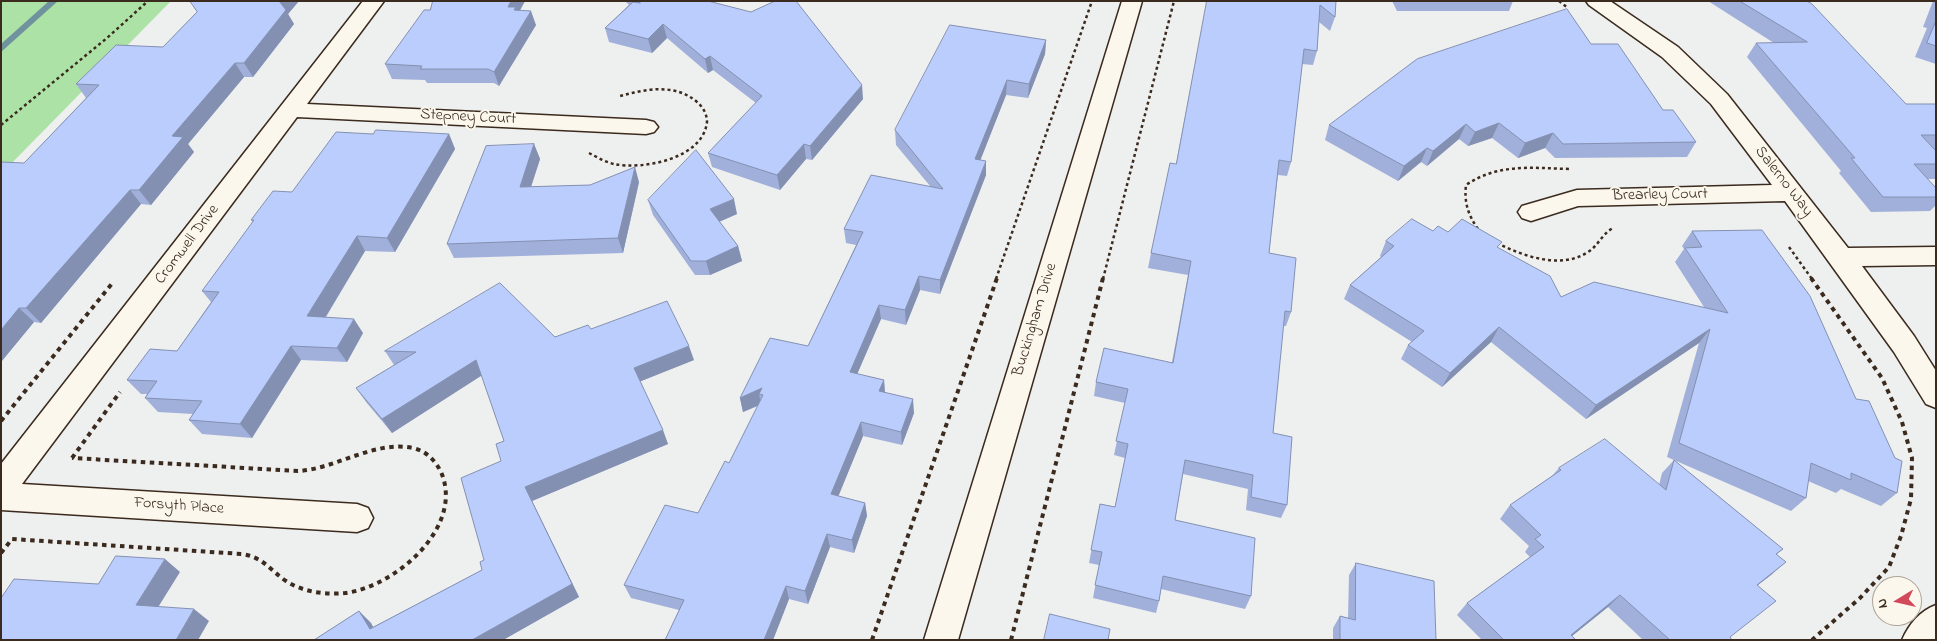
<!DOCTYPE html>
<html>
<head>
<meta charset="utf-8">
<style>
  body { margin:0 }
  #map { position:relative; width:1937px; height:641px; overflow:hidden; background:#eeefef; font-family:"Indie Flower",sans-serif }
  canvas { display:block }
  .frame { position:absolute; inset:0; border:2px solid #3b2a1e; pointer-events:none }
  .north { position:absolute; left:1872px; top:576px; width:50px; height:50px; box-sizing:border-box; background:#fbf7ec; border:1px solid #aea59a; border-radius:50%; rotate:261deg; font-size:14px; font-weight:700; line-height:20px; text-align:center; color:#3b2a1e }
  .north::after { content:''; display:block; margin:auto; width:18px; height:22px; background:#d1495b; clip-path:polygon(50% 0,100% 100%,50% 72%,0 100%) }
</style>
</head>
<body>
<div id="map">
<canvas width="1937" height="641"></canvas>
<div class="frame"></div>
<div class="north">N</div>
</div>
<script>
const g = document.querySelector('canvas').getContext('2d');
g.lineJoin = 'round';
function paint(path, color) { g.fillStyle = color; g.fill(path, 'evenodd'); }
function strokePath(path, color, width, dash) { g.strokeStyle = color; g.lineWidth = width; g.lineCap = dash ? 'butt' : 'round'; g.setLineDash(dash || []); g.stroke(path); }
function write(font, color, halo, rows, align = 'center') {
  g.font = font + ' "Indie Flower",sans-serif'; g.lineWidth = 4; g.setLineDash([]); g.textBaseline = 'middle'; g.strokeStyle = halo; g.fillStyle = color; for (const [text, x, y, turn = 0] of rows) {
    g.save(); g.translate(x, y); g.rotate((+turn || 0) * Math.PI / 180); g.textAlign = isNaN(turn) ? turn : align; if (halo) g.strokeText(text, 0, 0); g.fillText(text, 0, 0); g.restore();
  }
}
const green = new Path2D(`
  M1 1H171L1 174Z`);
const stream = new Path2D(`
  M49 1H58L1 52V44Z`);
const pathFar1 = new Path2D(`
  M1559 1 1568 8
  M1 125 107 38 148 1
  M589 153C597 157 605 162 614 164 643 170 703 159 707 122 707 114 703 107 697 102 675 83 646 89 620 96
  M1478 229C1468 215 1464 202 1466 185 1498 163 1533 168 1570 169
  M1497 243C1523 256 1561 270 1588 252 1598 246 1602 234 1613 228
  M1789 247 1812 279
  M996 279 1092 1
  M1103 279 1174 1`);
const path = new Path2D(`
  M1811 278 1882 378 1902 422 1912 458 1911 499 1901 536 1889 567 1860 598 1812 640
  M1 421 114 281
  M72 458 120 392
  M1 553 12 539 242 554C263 557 270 570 286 581 303 592 325 595 345 593 395 587 465 527 441 472 435 460 426 451 413 448 374 440 336 469 298 471L72 458
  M872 640 997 278
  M1011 640 1103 278`);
const minor = new Path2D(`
  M363 1H384L307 104 646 120 654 122 658 127 654 132 646 134 297 117 22 484 357 504 368 508 373 518 368 528 357 532 1 510V464Z
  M1122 1H1142L958 640H924Z
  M1586 1H1610L1678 47 1727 94 1848 248 1936 247V265L1862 266 1914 336 1936 371V408L1926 404 1894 352 1785 201 1578 206 1531 221 1522 218 1518 212 1522 206 1577 190 1772 185 1711 104 1662 57 1589 5Z
  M1936 605V640H1902C1909 624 1920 611 1936 605Z`);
const wall = new Path2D(`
  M190 1H299L288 14 294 24 253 77H244L188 144 194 152 151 205 141 204 41 323 34 322 1 362 24 163 86 98 76 84 163 47 197 12Z
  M433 1H525L520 11 536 25 499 86 494 83H427L425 80 392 79 385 64 430 10Z
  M625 1H708L863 99 812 160 806 159 780 190 712 167 708 153 756 103 713 70 708 73 667 38 652 53 609 42 605 28 629 5Z
  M1207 1H1336L1335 17 1330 31 1319 22 1317 51 1313 65 1302 64 1291 162 1287 176 1278 175 1269 253 1291 312 1286 326H1283L1273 433 1287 505 1281 518 1246 510 1248 489 1183 474 1175 520 1251 596 1245 609 1161 589 1159 601 1156 613 1093 598 1099 565 1089 563 1100 504 1115 507 1125 458 1114 455 1125 403 1094 396 1096 382 1172 362 1188 275 1148 268 1151 253 1176 164Z
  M1392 1H1513L1509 11H1397Z
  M1708 1H1807L1906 104H1936V150H1935L1936 151V178L1935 179H1927L1936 188V205L1930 211 1871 212 1839 173 1841 171 1747 57 1756 43H1774Z
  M1933 1H1936V64L1915 57 1927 28 1923 27Z
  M1046 40 1045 54 1028 98 1006 95 980 160 986 175 940 294 920 290 906 325 881 319 857 374 884 380 885 393 914 413 902 445 863 436 838 496 865 503 867 516 854 553 830 547 808 604 789 599 773 640H665L679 610 631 598 624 585 698 513 729 463 758 406 743 412 740 398 808 346 856 245 846 243 844 229 930 186 896 145 895 130Z
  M1591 44 1663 110 1696 142 1687 157 1555 158 1545 148 1518 158 1492 138 1468 146 1459 139 1427 166 1421 162 1398 181 1325 140 1329 125Z
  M373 134H449L455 149 395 252 365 251 326 317 363 333 347 362 301 360 252 438 202 434 189 420 193 414 158 412 145 398 147 394H141L127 380 177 351 211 302 202 291 253 222 251 220 292 192Z
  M534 144 540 159 531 187 590 185 639 182 623 253 454 258 447 244Z
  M648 200 737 214 719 222 738 246 742 261 710 275H695L653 215Z
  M1433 231 1448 232 1499 248 1561 297 1704 307 1675 262 1684 249 1682 246 1692 231 1897 493 1881 506 1841 489 1836 493 1808 481 1806 498 1791 511 1667 457 1699 343 1586 419 1491 342 1442 387 1401 359 1408 345 1412 342 1344 299 1350 285 1381 257 1380 256 1386 241Z
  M591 329 694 360 640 381 668 444 532 501 579 597 503 640H314L359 611 371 623 373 627 482 570 501 461 504 441 482 375 392 433 366 402 356 388 395 365H394L385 351 555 337Z
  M1674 460 1783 549 1777 554 1771 575 1758 585 1730 638 1732 640H1643L1608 607 1572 636 1576 640H1482L1457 615 1467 603 1530 557 1525 552 1529 546 1500 519 1510 505 1552 476 1559 468 1659 485 1662 473Z
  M1356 563 1436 640H1333V628L1340 616 1348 618 1349 575Z`);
const shadedWall = new Path2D(`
  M279 1H299L288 14 294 24 253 77 244 63Z
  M511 1H525L518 13 508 7Z
  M531 11 536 25 499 86 494 72Z
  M663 24 667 38 652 53 648 39Z
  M1046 40 1045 54 1028 98 1029 84Z
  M710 56 713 70 708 73 705 59Z
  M235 63 244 77 188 144 194 152 151 205 139 190 172 136Z
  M1007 80 1006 95 975 174V159Z
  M862 85 863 99 812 160 810 146Z
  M1499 123 1492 138 1468 146 1475 132Z
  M1466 124 1459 139 1427 166 1433 151Z
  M1553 133 1545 148 1518 158 1525 143Z
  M449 134 455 149 395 252 387 238Z
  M534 144 540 159 526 202 520 187Z
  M804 144 806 159 780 190 777 175Z
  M1427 148 1421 162 1398 181 1404 166Z
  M986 161V175L940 294V280Z
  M635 167 639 182 623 253 618 238Z
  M130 190 141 204 41 323 26 308Z
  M734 199 737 214 714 224 710 209Z
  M357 236 365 251 317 331 307 316Z
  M738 246 742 261 710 275 706 261Z
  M919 276 920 290 906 325 905 310Z
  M879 305 881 319 852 386 850 372Z
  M19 308 34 322 1 362V330Z
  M354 319 363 333 347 362 337 348Z
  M1499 327 1491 342 1442 387 1450 373Z
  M1710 329 1699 343 1586 419 1596 405Z
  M291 346 301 360 252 438 240 424Z
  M689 346 694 360 639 382 634 368Z
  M476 360 484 374 392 433 382 419Z
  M884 380 885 394 879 391Z
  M762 388 759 394 761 404 743 412 740 398Z
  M913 399 914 413 902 445 901 432Z
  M861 422 863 436 834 507 831 494Z
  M663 430 668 444 532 501 579 597 503 640H472L525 487Z
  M865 503 867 516 854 553 852 540Z
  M827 534 830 547 808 604 805 591Z
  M165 559 180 572 152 617 136 605Z
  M1786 562 1771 575 1742 597 1757 585Z
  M786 586 789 599 773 640H764Z
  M1620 595 1608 607 1567 640 1571 635Z
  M194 609 209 621 198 640H176Z
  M359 611 371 623 380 640 370 629Z`);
const building = new Path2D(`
  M190 1H279L286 10 244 63H235L172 136 183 137 139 190H130L26 308H19L1 330V162L24 163 99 85 76 84 116 45 163 47 197 12Z
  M433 1H511L508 7H516L514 10 531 11 494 72 488 69H420L422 66 385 64 424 10H430Z
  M637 1H708L751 12 775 1H796L862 85 810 146 804 144 777 175 708 153 762 96 710 56 705 59 663 24 648 39 605 28 633 2 640 3Z
  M1207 1H1336L1335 17 1320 5 1317 51 1304 49 1291 162 1279 160 1269 253 1296 258 1291 312 1285 311 1273 433 1292 437 1287 505 1251 497 1253 475 1185 460 1175 520 1255 538 1251 596 1163 576 1159 601 1095 585 1102 552 1091 550 1100 504 1115 507 1128 444 1116 441 1128 389 1096 382 1104 348 1173 363 1191 261 1151 253 1170 163 1176 164Z
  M1740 1H1807L1812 4 1906 104H1936V135H1921L1936 151V164H1914L1936 188V197H1883L1851 158H1855L1756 43 1807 42Z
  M1567 9 1591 44H1618L1663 110H1673L1696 142 1563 144 1553 133 1525 143 1499 123 1475 132 1466 124 1433 151 1427 148 1404 166 1329 125 1417 59Z
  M1936 21V46L1927 43Z
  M950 25 1046 40 1029 84 1007 80 975 159 986 161 940 280 919 276 905 310 879 305 850 372 884 380 879 391 913 399 901 432 861 422 831 494 865 503 852 540 827 534 805 591 786 586 764 640H665L684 600 624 585 665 505 698 513 725 461 729 463 763 395 759 394 762 388 740 398 770 338 808 346 863 232 844 229 871 175 943 189 895 130Z
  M376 130 449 134 387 238 357 236 307 316 354 319 337 348 291 346 240 424 189 420 202 401 145 398 157 381 127 380 150 349 177 351 219 292 202 291 254 220H251L273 191 292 192 336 132 373 134Z
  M534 144 520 187 590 185 635 167 618 238 447 244 486 146Z
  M696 150 734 199 710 209 738 246 706 261H691L648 200Z
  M1412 219 1433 231 1438 226 1448 232 1462 219 1502 242 1497 247 1550 276 1561 297 1594 282 1728 313 1685 248 1702 247 1692 231 1762 230 1810 296 1856 399 1869 401 1895 458 1902 461 1897 493 1851 473V480L1811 463 1806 498 1679 443 1710 329 1596 405 1499 327 1450 373 1408 345 1424 331 1350 285 1394 246 1386 241Z
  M500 283 555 337 588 325 591 329 667 301 689 346 634 368 663 430 525 487 572 584 472 640H314L359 611 370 629 482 570 480 562 484 560 461 478 501 461 496 444 504 441 476 360 382 419 356 388 416 352 385 351Z
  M1605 439 1666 490 1674 460 1783 549 1776 554 1786 562 1757 585 1776 601 1730 637 1732 640H1670L1620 595 1571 635 1576 640H1504L1467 603 1544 547 1535 539 1541 535 1510 505 1561 470 1559 468Z
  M116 556 165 559 136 605 194 609 176 640H1V598L14 579 98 584Z
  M1356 563 1434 581 1436 640H1340V616L1355 620Z
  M1050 614 1110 629 1108 640H1044Z`);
const streetNames = [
  ["Stepney Court",468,118,3],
  ["Salerno Way",1783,182,52],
  ["Brearley Court",1660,196,-1],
  ["Cromwell Drive",188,245,-53],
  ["Buckingham Drive",1036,320,-73],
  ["Forsyth Place",179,507,4]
];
paint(green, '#ace2a5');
paint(stream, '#6f929e');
strokePath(minor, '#3b2a1e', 3);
strokePath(pathFar1, '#3b2a1e', 2.5, [3, 3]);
strokePath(path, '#3b2a1e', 4, [4.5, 4.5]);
paint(minor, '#fbf7ec');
paint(wall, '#a1b0da');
paint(shadedWall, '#8390b1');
paint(building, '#bbcdfd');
strokePath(building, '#8390b1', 1);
write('16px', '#3b2a1e', '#fbf7ec', streetNames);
</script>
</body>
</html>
